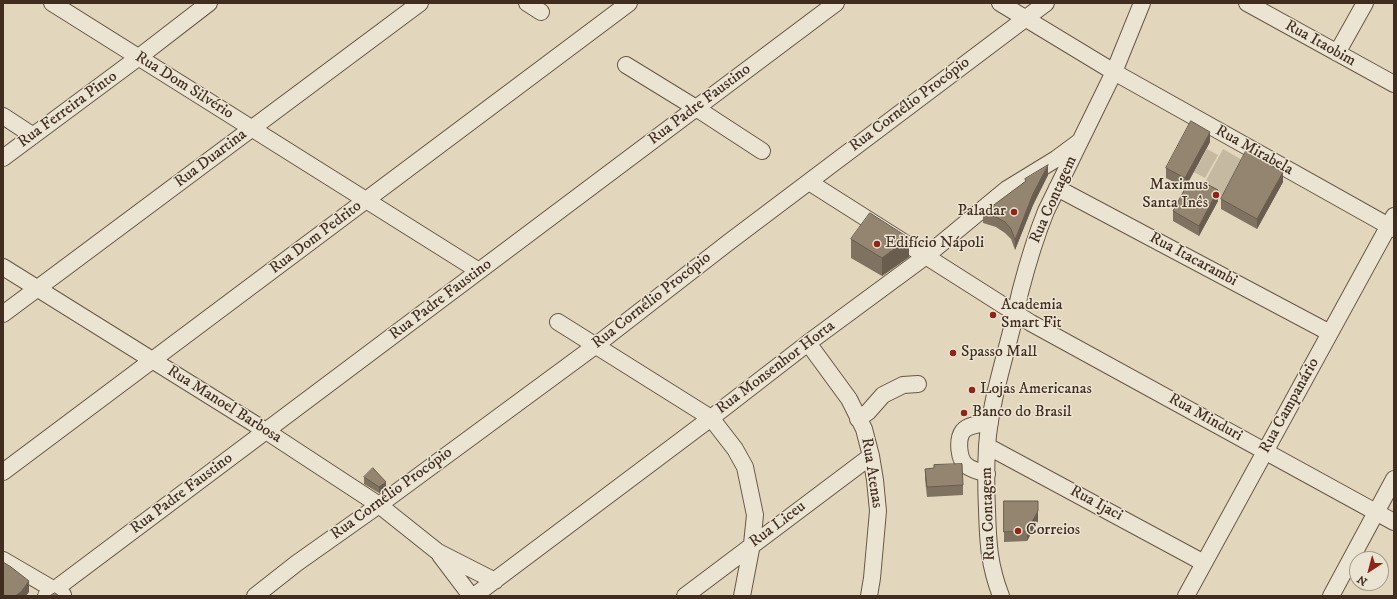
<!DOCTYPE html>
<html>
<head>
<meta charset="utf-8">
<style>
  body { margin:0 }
  #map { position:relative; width:1397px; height:599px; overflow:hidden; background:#e2d6bc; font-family:"IM FELL DW Pica",serif }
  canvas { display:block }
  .frame { position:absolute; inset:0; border:4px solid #402d1f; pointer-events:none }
  .north { position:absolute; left:1349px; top:551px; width:40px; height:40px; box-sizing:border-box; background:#ece4d3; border:1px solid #a79b8b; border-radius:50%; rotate:216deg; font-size:11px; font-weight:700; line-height:16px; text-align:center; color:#402d1f }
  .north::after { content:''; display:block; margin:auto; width:14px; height:18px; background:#8f2418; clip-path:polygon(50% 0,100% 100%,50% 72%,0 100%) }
</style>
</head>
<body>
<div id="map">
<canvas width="1397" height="599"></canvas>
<div class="frame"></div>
<div class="north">N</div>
</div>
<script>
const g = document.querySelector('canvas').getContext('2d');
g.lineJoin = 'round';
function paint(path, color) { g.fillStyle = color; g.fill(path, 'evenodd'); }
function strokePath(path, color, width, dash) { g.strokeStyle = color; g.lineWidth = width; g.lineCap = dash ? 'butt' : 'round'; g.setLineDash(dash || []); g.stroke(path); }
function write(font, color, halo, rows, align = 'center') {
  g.font = font + ' "IM FELL DW Pica",serif'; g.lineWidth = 3; g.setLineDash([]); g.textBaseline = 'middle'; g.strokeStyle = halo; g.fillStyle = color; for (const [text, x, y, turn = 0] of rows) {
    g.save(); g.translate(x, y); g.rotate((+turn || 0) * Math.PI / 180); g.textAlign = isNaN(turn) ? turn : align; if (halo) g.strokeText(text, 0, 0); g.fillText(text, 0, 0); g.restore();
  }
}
const green = new Path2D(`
  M1207 149 1218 155 1205 178 1194 172Z
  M1223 149 1244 161 1224 198 1203 186Z`);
const minor = new Path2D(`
  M52 3 479 271
  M527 3 541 12
  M1000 3 1114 72 1394 229
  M1247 3 1394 84
  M1337 53 1365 3
  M626 65 696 108 762 151
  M3 116 32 135
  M3 158 139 57 209 3
  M809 182 1031 323 1394 522
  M1057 188 1330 333
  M3 267 266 431 379 505 438 552 495 581
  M3 314 420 3
  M558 322 711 418 735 449 745 467 755 515 752 544 742 596
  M808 343 849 399 864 429 871 456 875 480 878 511 872 578 869 596
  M858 419 868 412 883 395 903 385 918 384
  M987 446 1204 563
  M3 472 629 3
  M987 474C981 472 972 470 967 466 958 460 957 439 963 431 969 424 982 424 990 423
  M440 555 471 596
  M3 560 63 595
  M46 596 836 3
  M255 596 297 563 379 505 595 346 729 242 1046 3
  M474 596 711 418 808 343 926 256 1007 189 1056 159 1079 142
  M685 596 871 456
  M1001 596C989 565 988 543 987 510 986 489 986 467 987 446 990 405 1003 364 1013 324 1016 313 1018 300 1021 289 1028 262 1036 236 1046 211L1114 72 1142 3
  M1186 596 1394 216
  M1331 596 1394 479`);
const wall = new Path2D(`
  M1210 142 1185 188 1166 178V168Z
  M1048 175 1033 205 1015 250 1011 239 1005 233 996 227 983 223V213L1025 182V179Z
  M1283 182 1257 229 1221 209V199Z
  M1199 189 1218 201 1199 236 1173 221V211Z
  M851 239 909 257 882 276 851 258Z
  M925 469 963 485V495L927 497 925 479Z
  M364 477 386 488 379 493 364 484Z
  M1004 501 1038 521 1027 541 1004 542Z`);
const shadedWall = new Path2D(`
  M1210 132V142L1185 188V178Z
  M1048 165V175L1033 205 1015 250V240L1033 194Z
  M1283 172V182L1257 229V219Z
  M1218 190V201L1199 236V226Z
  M909 238V257L882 276V258Z
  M386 482V488L379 493V487Z
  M1038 511V521L1027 541V531Z
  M29 581V592L26 596H15Z`);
const building = new Path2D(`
  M1191 121 1210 132 1185 178 1166 168Z
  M1246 151 1283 172 1257 219 1221 199Z
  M1048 165 1033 194 1015 240 1011 229 1005 222 996 217 983 213 1026 181 1025 179Z
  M1203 182 1218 190 1199 226 1173 211 1188 183 1199 189Z
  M870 213 909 238 882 258 851 239Z
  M962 464 963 485 927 487 925 469 934 468V465Z
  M373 468 386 482 379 487 364 477Z
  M1004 501H1038V511L1027 531 1004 532Z
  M3 562 11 567 29 581 21 592 15 596H3Z
  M55 593 59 596H50Z`);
const markers = [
  [1216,195,4,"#8f2418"],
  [1014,212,4,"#8f2418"],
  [877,244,4,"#8f2418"],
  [993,315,4,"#8f2418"],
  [953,353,4,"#8f2418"],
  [972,390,4,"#8f2418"],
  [964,413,4,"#8f2418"],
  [1018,531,4,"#8f2418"]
];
const streetNames = [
  ["Rua Itaobim",1320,44,29],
  ["Rua Dom Silvério",184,86,32],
  ["Rua Padre Faustino",700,105,-37],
  ["Rua Cornélio Procópio",910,105,-37],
  ["Rua Ferreira Pinto",68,110,-36],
  ["Rua Mirabela",1254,151,29],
  ["Rua Duartina",211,159,-37],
  ["Rua Contagem",1054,200,-66],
  ["Rua Dom Pedrito",316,238,-37],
  ["Rua Itacarambi",1193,260,28],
  ["Rua Padre Faustino",441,300,-37],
  ["Rua Cornélio Procópio",652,301,-38],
  ["Rua Monsenhor Horta",776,368,-37],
  ["Rua Manoel Barbosa",224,405,32],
  ["Rua Campanário",1290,406,-61],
  ["Rua Minduri",1205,418,29],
  ["Rua Atenas",871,473,81],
  ["Rua Padre Faustino",182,494,-37],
  ["Rua Cornélio Procópio",392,494,-36],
  ["Rua Ijaci",1096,504,28],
  ["Rua Contagem",989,514,-92],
  ["Rua Liceu",778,525,-37]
];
const poiNames = [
  ["Maximus",1208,186,"right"],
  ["Santa Inês",1208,204,"right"],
  ["Paladar",1006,212,"right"],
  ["Edifício Nápoli",885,244],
  ["Academia",1001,306],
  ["Smart Fit",1001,324],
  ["Spasso Mall",961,353],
  ["Lojas Americanas",980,390],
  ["Banco do Brasil",972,413],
  ["Correios",1026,531]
];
paint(green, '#c6b9a1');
strokePath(minor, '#685746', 18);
strokePath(minor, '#ece4d3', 16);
paint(wall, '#7f7261');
paint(shadedWall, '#685d4f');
paint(building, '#948571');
strokePath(building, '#685d4f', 1);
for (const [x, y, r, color] of markers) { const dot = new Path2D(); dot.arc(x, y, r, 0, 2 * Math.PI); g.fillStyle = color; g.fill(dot); strokePath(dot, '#ece4d3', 1.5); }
write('16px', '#402d1f', '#ece4d3', streetNames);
write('16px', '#402d1f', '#ece4d3', poiNames, 'left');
</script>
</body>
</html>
